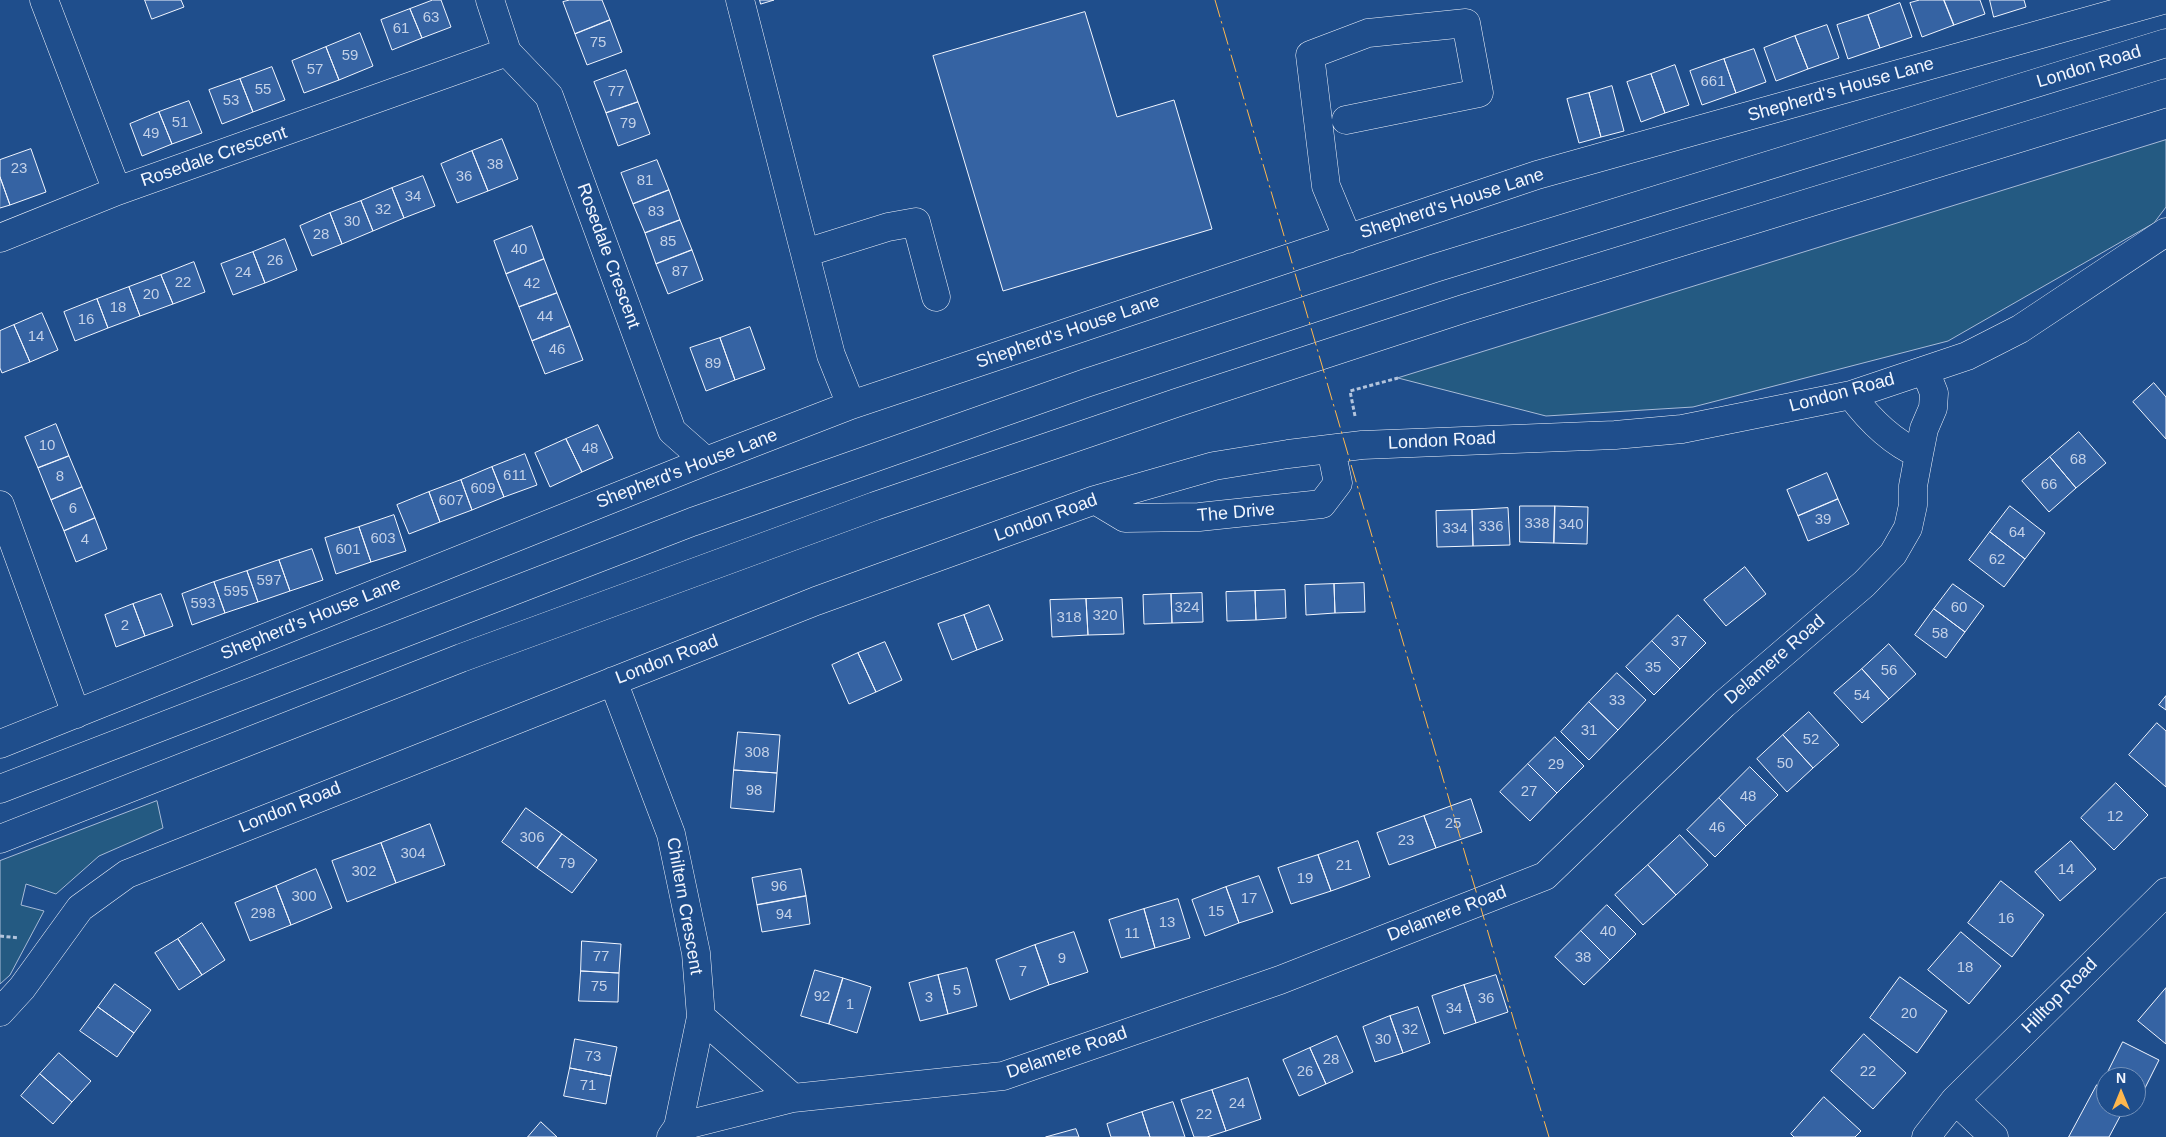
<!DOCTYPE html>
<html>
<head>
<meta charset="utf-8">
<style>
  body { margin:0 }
  #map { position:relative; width:2166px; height:1137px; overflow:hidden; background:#1f4e8c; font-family:Helvetica,sans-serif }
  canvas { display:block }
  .north { position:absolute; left:2096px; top:1067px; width:50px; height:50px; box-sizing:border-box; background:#1f4e8c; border:1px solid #7391ba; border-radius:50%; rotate:0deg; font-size:14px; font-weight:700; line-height:20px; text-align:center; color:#f2f6ff }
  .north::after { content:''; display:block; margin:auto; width:18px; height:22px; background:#ffb74d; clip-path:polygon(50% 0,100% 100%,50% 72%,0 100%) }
</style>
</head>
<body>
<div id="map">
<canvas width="2166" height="1137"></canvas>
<div class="north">N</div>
</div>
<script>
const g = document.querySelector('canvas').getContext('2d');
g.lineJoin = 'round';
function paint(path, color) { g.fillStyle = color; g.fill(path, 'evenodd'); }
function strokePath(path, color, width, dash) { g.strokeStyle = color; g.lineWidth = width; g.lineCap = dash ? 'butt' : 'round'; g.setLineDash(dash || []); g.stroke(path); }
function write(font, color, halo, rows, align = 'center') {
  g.font = font + ' Helvetica,sans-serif'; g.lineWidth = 4; g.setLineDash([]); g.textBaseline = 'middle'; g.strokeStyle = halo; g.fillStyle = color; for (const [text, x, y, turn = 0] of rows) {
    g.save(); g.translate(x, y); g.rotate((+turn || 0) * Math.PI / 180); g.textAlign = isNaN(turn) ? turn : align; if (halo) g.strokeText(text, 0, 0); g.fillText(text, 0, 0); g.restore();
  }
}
const green = new Path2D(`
  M2166 140V207L2154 223 1948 341 1693 407 1546 416 1398 378Z
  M157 801 163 828 99 856 56 894 26 884 21 905 44 911 10 975 0 984V861Z`);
const building = new Path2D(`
  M145 0H181L184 7 152 19Z
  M433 0H441L451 27 422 38 410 9Z
  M570 0H602L610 20 575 34 563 2Z
  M760 0H774L761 4Z
  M1920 0H1944L1954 25 1922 37 1910 3Z
  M1944 0H1980L1985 14 1954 25Z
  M1990 0H2024L2026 7 1994 17Z
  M1900 3 1912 37 1880 48 1868 15Z
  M410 9 422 38 392 50 381 20Z
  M1085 12 1117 117 1174 100 1212 229 1003 291 933 56Z
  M1868 15 1880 48 1848 59 1837 25Z
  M610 20 622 52 587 65 575 34Z
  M1827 25 1839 58 1808 69 1795 36Z
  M360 33 373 66 339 80 326 47Z
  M1795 36 1808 69 1776 81 1764 48Z
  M326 47 339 80 304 93 292 61Z
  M1754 49 1766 82 1736 93 1724 59Z
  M1724 59 1736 93 1702 105 1690 71Z
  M1675 65 1689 105 1665 113 1651 74Z
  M272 67 285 100 253 112 240 79Z
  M626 70 638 102 606 113 594 82Z
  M1651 74 1665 113 1641 122 1627 82Z
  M240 79 253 112 222 124 209 90Z
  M1612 86 1624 131 1601 137 1589 93Z
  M1589 93 1601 137 1579 143 1567 99Z
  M189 101 202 133 172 144 159 112Z
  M638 102 650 134 618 146 606 113Z
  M159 112 172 144 142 156 130 124Z
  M502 139 518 179 488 191 472 151Z
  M31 149 46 192 10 205 0 177V160Z
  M472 151 488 191 457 203 441 164Z
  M657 160 669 190 633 204 621 173Z
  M423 176 435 206 404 218 392 188Z
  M0 177 10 205 0 208Z
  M392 188 404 218 373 231 361 201Z
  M669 190 680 220 645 233 633 204Z
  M361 201 373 231 342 244 330 213Z
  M330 213 342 244 312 256 300 226Z
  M680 220 692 250 656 264 645 233Z
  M532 226 544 259 506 274 494 241Z
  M285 239 297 270 265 283 253 252Z
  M692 250 703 280 668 294 656 264Z
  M253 252 265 283 233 295 221 264Z
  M544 259 557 293 519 307 506 274Z
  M194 262 205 292 173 304 161 275Z
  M161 275 173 304 140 316 129 287Z
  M129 287 140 316 108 328 97 299Z
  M557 293 570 326 532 341 519 307Z
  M97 299 108 328 75 341 64 312Z
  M42 313 58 350 30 362 14 325Z
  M14 325 30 362 2 373 0 368V331Z
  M570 326 583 360 545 374 532 341Z
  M750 327 765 369 735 380 720 338Z
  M720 338 735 380 706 391 690 348Z
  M2154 383 2166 397V439L2133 402Z
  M56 424 69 456 38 468 25 437Z
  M598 425 613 458 582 472 566 439Z
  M2079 432 2106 463 2076 488 2050 457Z
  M566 439 582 472 550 487 535 453Z
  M525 454 537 485 504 497 492 467Z
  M69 456 82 487 51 500 38 468Z
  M2050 457 2076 488 2049 512 2022 481Z
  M492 467 504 497 472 510 461 480Z
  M1827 473 1838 499 1798 516 1787 490Z
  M461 480 472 510 440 522 429 492Z
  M82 487 95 518 64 531 51 500Z
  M429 492 440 522 409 534 397 505Z
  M1838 499 1849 524 1808 541 1798 516Z
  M1520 506H1555L1554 543 1520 542Z
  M1555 506 1588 507 1587 544 1554 543Z
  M2010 506 2045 533 2025 559 1990 532Z
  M1508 508 1510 545 1473 546 1472 510Z
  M1472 510 1473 546 1437 547 1436 511Z
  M394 515 406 551 371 562 359 527Z
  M95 518 107 549 76 562 64 531Z
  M359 527 371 562 336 574 325 538Z
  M1990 532 2025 559 2004 587 1969 560Z
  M312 549 323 580 290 591 279 560Z
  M279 560 290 591 258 602 247 571Z
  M1745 567 1766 594 1726 626 1704 600Z
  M247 571 258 602 225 613 214 582Z
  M214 582 225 613 192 625 182 594Z
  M1364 583 1365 612 1335 613 1334 584Z
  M1334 584 1335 613 1306 615 1305 585Z
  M1953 584 1984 606 1965 632 1934 609Z
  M1285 590 1286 618 1256 620 1255 591Z
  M1255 591 1256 620 1227 621 1226 592Z
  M1202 593 1203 622 1172 623 1171 594Z
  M161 594 173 626 145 636 133 604Z
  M1171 594 1172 623 1144 624 1143 595Z
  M1122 598 1124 634 1088 635 1086 599Z
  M1086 599 1088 635 1052 637 1050 600Z
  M133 604 145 636 116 647 105 615Z
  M989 605 1003 640 977 650 964 615Z
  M1934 609 1965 632 1946 658 1915 635Z
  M964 615 977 650 952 660 938 624Z
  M1678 615 1706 643 1680 669 1652 641Z
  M1652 641 1680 669 1654 695 1626 667Z
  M885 642 902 680 876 692 858 653Z
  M1889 644 1916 674 1889 699 1862 669Z
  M858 653 876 692 849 704 832 665Z
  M1862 669 1889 699 1862 723 1834 693Z
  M1617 673 1646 700 1618 730 1589 702Z
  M2166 696V710L2159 705Z
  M1589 702 1618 730 1589 760 1561 732Z
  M1809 712 1839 745 1813 768 1783 735Z
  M2157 723 2166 731V787L2129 755Z
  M738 732 780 735 777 773 734 770Z
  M1783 735 1813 768 1787 792 1757 759Z
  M1555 737 1584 766 1557 793 1528 764Z
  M1528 764 1557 793 1530 821 1500 792Z
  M1750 767 1778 795 1746 826 1719 798Z
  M734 770 777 773 774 812 731 808Z
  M2116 783 2148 815 2114 850 2081 818Z
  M1719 798 1746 826 1715 857 1687 830Z
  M1471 799 1482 832 1436 848 1424 816Z
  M526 808 562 834 537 868 502 842Z
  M1424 816 1436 848 1389 865 1377 833Z
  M430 824 445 865 396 883 381 843Z
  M562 834 597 860 572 893 537 868Z
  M1680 835 1708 865 1676 895 1648 865Z
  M1358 841 1370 877 1331 891 1318 855Z
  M2071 841 2096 869 2060 901 2035 872Z
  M381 843 396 883 347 902 332 861Z
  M1318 855 1331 891 1291 904 1278 868Z
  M1648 865 1676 895 1643 925 1615 895Z
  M316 869 332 908 291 925 276 886Z
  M801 869 806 896 757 905 752 878Z
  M1259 876 1273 912 1239 923 1226 887Z
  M2001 881 2044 915 2012 957 1968 923Z
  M276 886 291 925 250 941 235 903Z
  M1226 887 1239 923 1205 936 1192 900Z
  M806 896 810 924 762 932 757 905Z
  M1178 899 1190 938 1155 948 1144 909Z
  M1607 905 1636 934 1610 960 1581 931Z
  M1144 909 1155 948 1121 958 1109 920Z
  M202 923 225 960 202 975 178 939Z
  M1581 931 1610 960 1584 985 1555 957Z
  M1074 932 1088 972 1049 985 1035 945Z
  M1961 932 2001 966 1969 1004 1928 970Z
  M178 939 202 975 179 990 155 953Z
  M582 941 621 944 619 973 581 971Z
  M1035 945 1049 985 1010 1000 996 960Z
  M967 968 977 1006 948 1014 938 975Z
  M815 970 843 978 829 1024 801 1016Z
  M581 971 619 973 618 1002 579 1001Z
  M938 975 948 1014 920 1021 909 983Z
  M1496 975 1508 1012 1476 1023 1464 985Z
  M1900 977 1947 1011 1917 1053 1870 1018Z
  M843 978 871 987 857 1033 829 1024Z
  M115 984 151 1010 134 1033 98 1007Z
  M1464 985 1476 1023 1444 1034 1432 996Z
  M2166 988V1044L2138 1021Z
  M98 1007 134 1033 117 1057 80 1031Z
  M1418 1007 1430 1043 1403 1053 1390 1016Z
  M1390 1016 1403 1053 1375 1062 1363 1027Z
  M1864 1034 1906 1073 1873 1109 1831 1071Z
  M1337 1036 1353 1072 1326 1084 1310 1048Z
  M575 1039 617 1047 611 1076 570 1068Z
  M2123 1042 2159 1060 2141 1096 2136 1093V1077L2105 1078Z
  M1310 1048 1326 1084 1299 1096 1283 1060Z
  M59 1053 91 1081 72 1102 40 1074Z
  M570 1068 611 1076 606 1104 564 1096Z
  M40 1074 72 1102 53 1124 21 1096Z
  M1248 1078 1261 1119 1226 1131 1212 1090Z
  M2097 1085 2106 1090V1107H2125L2109 1137H2069Z
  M1212 1090 1226 1131 1207 1137H1194L1181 1100Z
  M1824 1097 1861 1131 1855 1137H1794L1791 1134Z
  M1173 1102 1185 1137H1150L1142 1112Z
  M1142 1112 1150 1137H1111L1107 1124Z
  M541 1122 557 1137H528Z
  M1076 1129 1079 1137H1046Z`);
const path = new Path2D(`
  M1355 416 1350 391 1398 378
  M0 936 19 938`);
const minor = new Path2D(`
  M44 0 117 191
  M490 0 507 52
  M740 0 831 355 851 405
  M1346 120 1479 93 1466 23 1368 33 1310 55 1326 186 1348 239
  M0 238 117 191 507 52 549 96 672 431 706 461
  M805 253 888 227 916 222 936 297
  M1851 395C1868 418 1892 442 1919 454
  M1095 500 1125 518 1199 517 1322 504 1338 483 1331 449
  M0 505 76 714
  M613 681 671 834 696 953 701 1017 678 1127 671 1137
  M0 744 706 461 851 405 1537 175 2163 0
  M0 1012 22 988 80 908 127 874 816 601 1095 500 1214 466 1288 454 1362 445 1615 435 1682 429 1851 395 1967 356 2020 329 2166 232
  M701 1017 793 1098 1003 1076 1280 980 1545 876 1724 704 1864 584 1893 554 1908 528 1913 505V486L1919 454 1924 429 1933 408 1934 393 1925 370
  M1955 1100 1994 1137
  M678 1127 793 1098
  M1926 1137 1955 1100 2166 892`);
const major = new Path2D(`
  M0 789 692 522 1086 383 1435 268 2166 43
  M0 839 461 658 875 506 1176 403 1463 309 2166 93`);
const power = new Path2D(`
  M1215 0 1521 1045 1549 1137`);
const numberNames = [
  ["63",431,18],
  ["61",401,29],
  ["75",598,43],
  ["59",350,56],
  ["57",315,70],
  ["661",1713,82],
  ["55",263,90],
  ["77",616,92],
  ["53",231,101],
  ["51",180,123],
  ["79",628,124],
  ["49",151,134],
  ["38",495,165],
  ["23",19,169],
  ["36",464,177],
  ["81",645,181],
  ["34",413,197],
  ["32",383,210],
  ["83",656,212],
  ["30",352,222],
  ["28",321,235],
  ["85",668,242],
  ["40",519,250],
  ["26",275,261],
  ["87",680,272],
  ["24",243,273],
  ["22",183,283],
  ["42",532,284],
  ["20",151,295],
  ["18",118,308],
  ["44",545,317],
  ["16",86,320],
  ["14",36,337],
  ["46",557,350],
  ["89",713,364],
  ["10",47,446],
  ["48",590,449],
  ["68",2078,460],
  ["611",515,476],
  ["8",60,477],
  ["66",2049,485],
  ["609",483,489],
  ["607",451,501],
  ["6",73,509],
  ["39",1823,520],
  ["338",1537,524],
  ["340",1571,525],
  ["336",1491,527],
  ["334",1455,529],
  ["64",2017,533],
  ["603",383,539],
  ["4",85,540],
  ["601",348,550],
  ["62",1997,560],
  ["597",269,581],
  ["595",236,592],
  ["593",203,604],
  ["324",1187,608],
  ["60",1959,608],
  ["320",1105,616],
  ["318",1069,618],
  ["2",125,626],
  ["58",1940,634],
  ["37",1679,642],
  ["35",1653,668],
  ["56",1889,671],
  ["54",1862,696],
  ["33",1617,701],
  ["31",1589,731],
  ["52",1811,740],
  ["308",757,753],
  ["50",1785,764],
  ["29",1556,765],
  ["98",754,791],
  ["27",1529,792],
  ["48",1748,797],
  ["12",2115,817],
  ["25",1453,824],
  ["46",1717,828],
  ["306",532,838],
  ["23",1406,841],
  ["304",413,854],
  ["79",567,864],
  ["21",1344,866],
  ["14",2066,870],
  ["302",364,872],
  ["19",1305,879],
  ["96",779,887],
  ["300",304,897],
  ["17",1249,899],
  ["15",1216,912],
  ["298",263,914],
  ["94",784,915],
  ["16",2006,919],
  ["13",1167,923],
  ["40",1608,932],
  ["11",1132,934],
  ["77",601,957],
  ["38",1583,958],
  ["9",1062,959],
  ["18",1965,968],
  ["7",1023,972],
  ["75",599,987],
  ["5",957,991],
  ["92",822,997],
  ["3",929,998],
  ["36",1486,999],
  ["1",850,1005],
  ["34",1454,1009],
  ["20",1909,1014],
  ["32",1410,1030],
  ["30",1383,1040],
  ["73",593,1057],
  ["28",1331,1060],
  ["26",1305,1072],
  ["22",1868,1072],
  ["71",588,1086],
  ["24",1237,1104],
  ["22",1204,1115]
];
const streetNames = [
  ["London Road",2089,67,-17],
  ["Shepherd's House Lane",1841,90,-16],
  ["Rosedale Crescent",214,157,-19],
  ["Shepherd's House Lane",1452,204,-18],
  ["Rosedale Crescent",608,256,70],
  ["Shepherd's House Lane",1068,332,-19],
  ["London Road",1842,393,-15],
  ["London Road",1442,441,-3],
  ["Shepherd's House Lane",687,469,-21],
  ["The Drive",1236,513,-5],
  ["London Road",1046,518,-20],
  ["Shepherd's House Lane",311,619,-22],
  ["London Road",667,660,-21],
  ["Delamere Road",1775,660,-41],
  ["London Road",290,808,-22],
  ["Chiltern Crescent",684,906,80],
  ["Delamere Road",1447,914,-21],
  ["Hilltop Road",2060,996,-45],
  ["Delamere Road",1067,1053,-19]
];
paint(green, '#245a82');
strokePath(green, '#a8bbd7', 1);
paint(building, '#3563a3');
strokePath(building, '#f2f6ff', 1);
strokePath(minor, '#f2f6ff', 29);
strokePath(major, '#f2f6ff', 29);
strokePath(path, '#b3c4dc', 3, [4, 2.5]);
strokePath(minor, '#1f4e8c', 28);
strokePath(major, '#1f4e8c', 28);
strokePath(power, '#ffb74d', 1, [18, 4, 2.5, 4]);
write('15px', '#c3d1e8', null, numberNames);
write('18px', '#f2f6ff', '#1f4e8c', streetNames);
</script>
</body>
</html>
